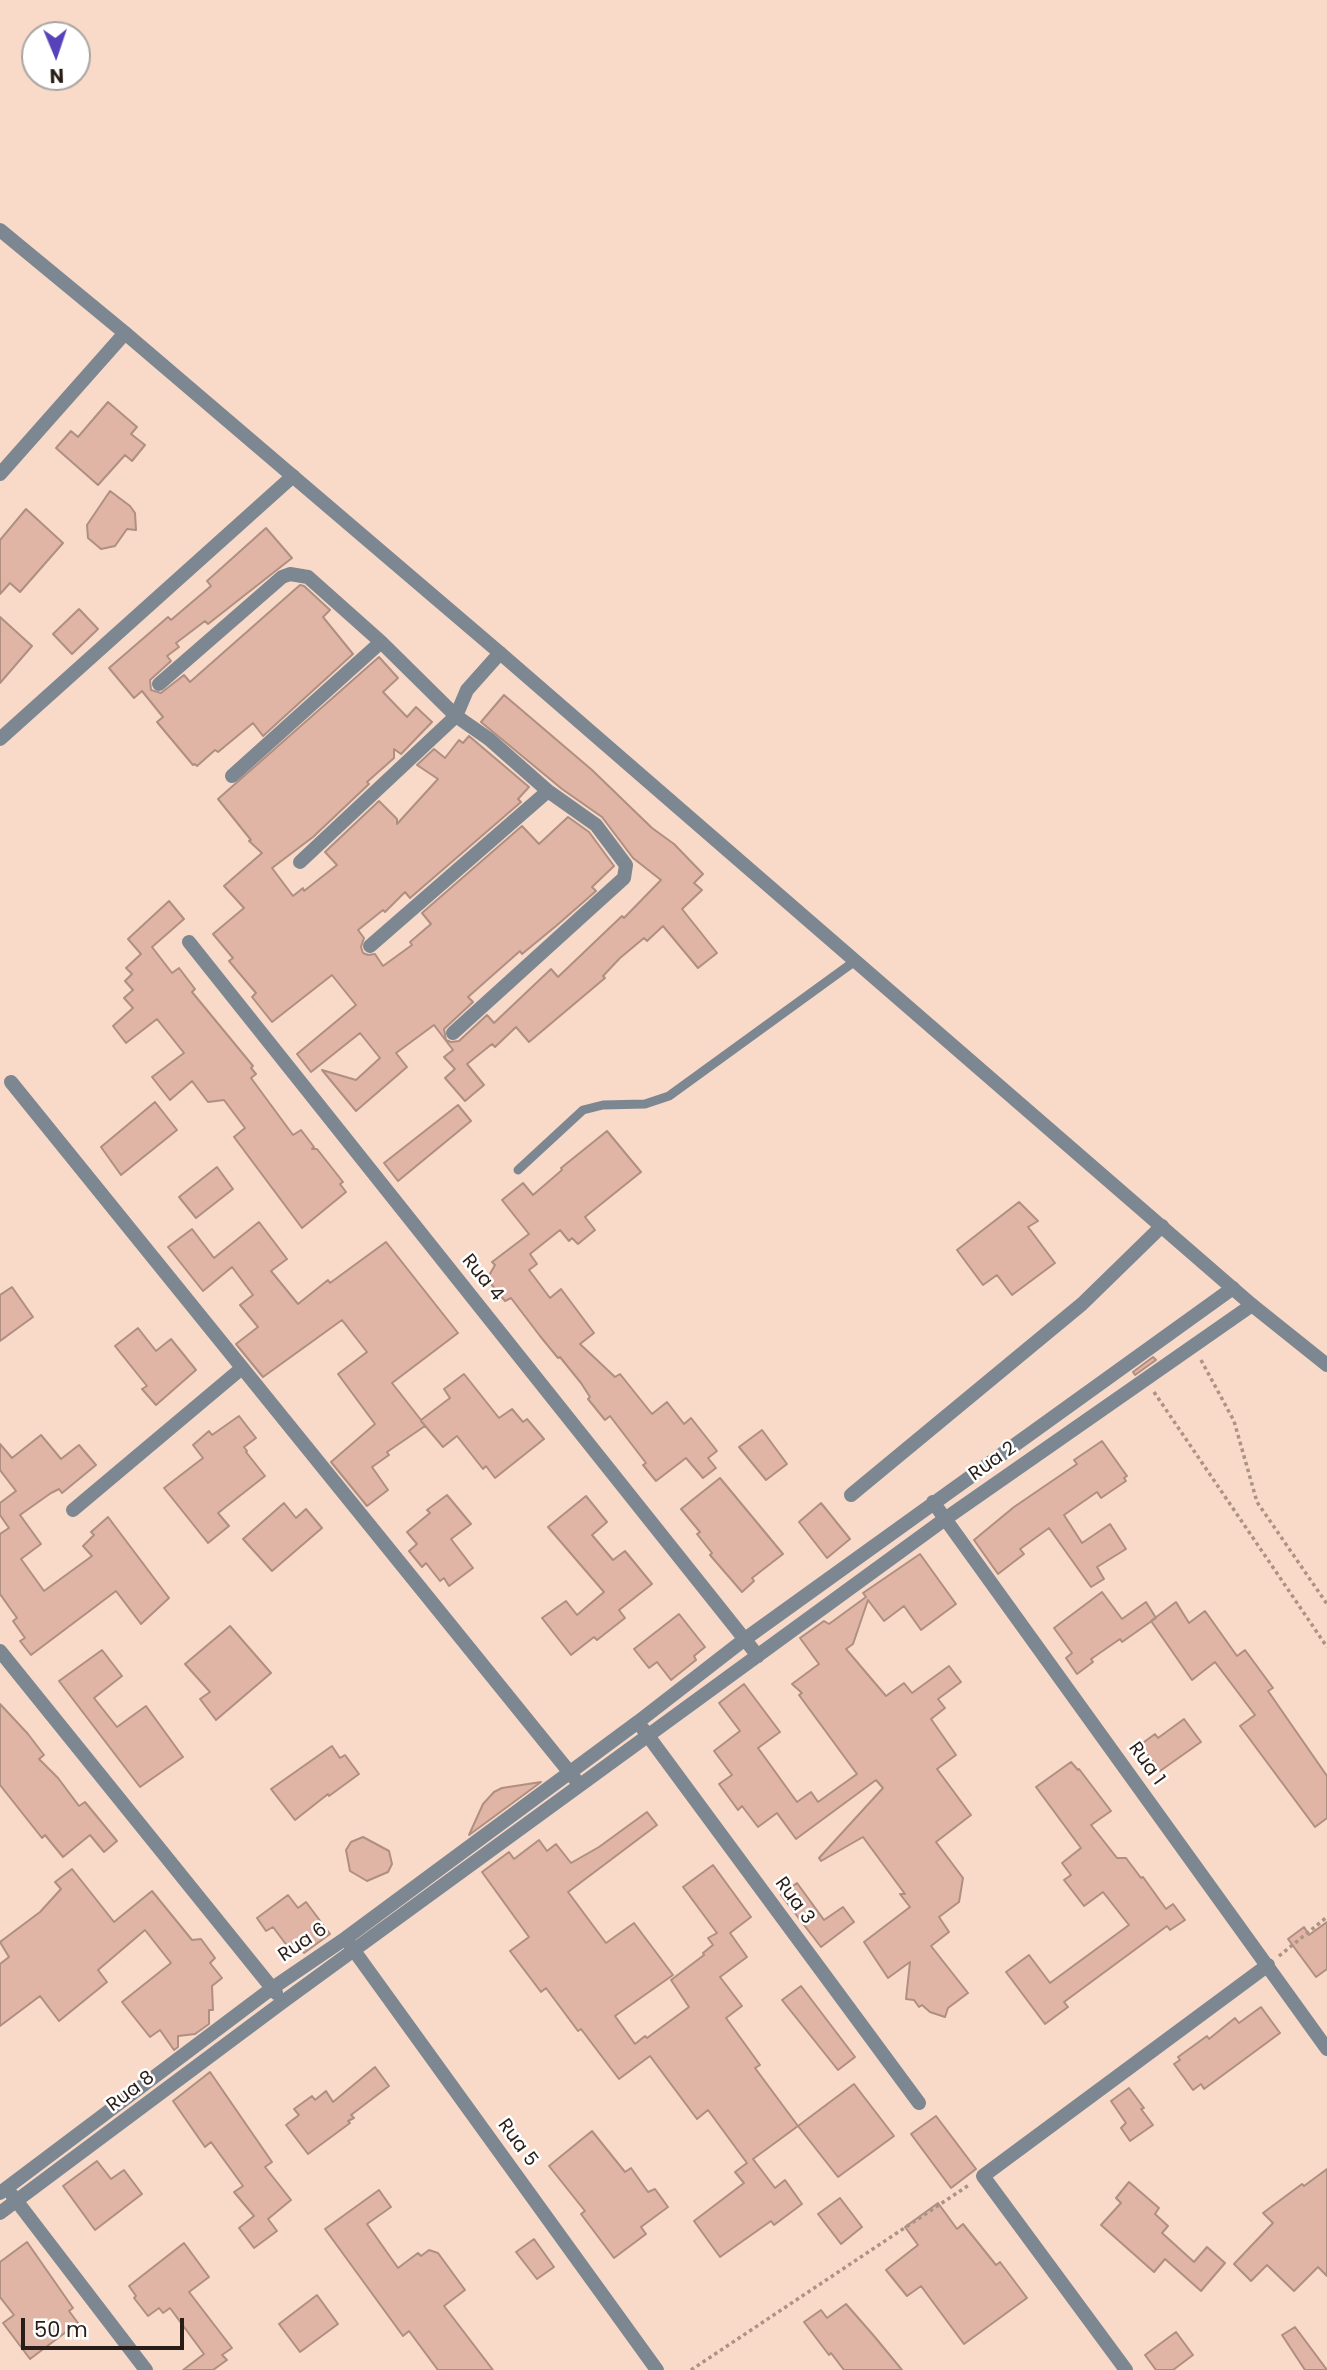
<!DOCTYPE html>
<html>
<head>
<meta charset="utf-8">
<style>
  body { margin:0 }
  #map { position:relative; width:1327px; height:2370px; overflow:hidden; background:#f9d9c7; font-family:Poppins,sans-serif }
  canvas { display:block }
  .north { position:absolute; left:21px; top:21px; width:70px; height:70px; box-sizing:border-box; background:#fff; border:2px solid #a9a5a2; border-radius:50%; rotate:178deg; font-size:19px; font-weight:700; line-height:28px; text-align:center; color:#291e17 }
  .north::after { content:''; display:block; margin:auto; width:24px; height:32px; background:#5742ba; clip-path:polygon(50% 0,100% 100%,50% 72%,0 100%) }
  .scale { position:absolute; left:21px; top:2318px; width:163px; height:32px; box-sizing:border-box; border:4px solid #291e17; border-top:0; padding-left:9px; font-size:21px; line-height:24px; white-space:nowrap; color:#291e17; -webkit-text-stroke:5px #fff; paint-order:stroke }
</style>
</head>
<body>
<div id="map">
<canvas width="1327" height="2370"></canvas>
<div class="north">N</div>
<div class="scale">50 m</div>
</div>
<script>
const g = document.querySelector('canvas').getContext('2d');
g.lineJoin = 'round';
function paint(path, color) { g.fillStyle = color; g.fill(path, 'evenodd'); }
function strokePath(path, color, width, dash) { g.strokeStyle = color; g.lineWidth = width; g.lineCap = dash ? 'butt' : 'round'; g.setLineDash(dash || []); g.stroke(path); }
function write(font, color, halo, rows, align = 'center') {
  g.font = font + ' Poppins,sans-serif'; g.lineWidth = 5; g.setLineDash([]); g.textBaseline = 'middle'; g.strokeStyle = halo; g.fillStyle = color; for (const [text, x, y, turn = 0] of rows) {
    g.save(); g.translate(x, y); g.rotate((+turn || 0) * Math.PI / 180); g.textAlign = isNaN(turn) ? turn : align; if (halo) g.strokeText(text, 0, 0); g.fillText(text, 0, 0); g.restore();
  }
}
const building = new Path2D(`
  M108 402 137 427 131 434 145 445 132 461 125 455 98 485 56 448 71 431 78 437Z
  M110 491 130 506 135 513 136 530 127 529 115 546 101 549 88 538 87 525Z
  M26 509 63 543 20 592 10 583 0 594V540Z
  M266 528 292 558 208 624 205 621 176 643 179 647 167 656 171 661 150 680 151 690 161 693 184 675 190 682 300 585 304 586 330 610 323 617 353 654 263 736 253 723 218 752 215 750 197 766 195 764 193 765 157 722 163 717 142 691 134 698 109 668 168 617 171 620 211 586 207 581Z
  M79 609 98 629 72 654 53 634Z
  M0 617 32 646 0 683Z
  M379 657 398 678 383 692 407 717 416 707 432 722 401 754 394 749V758L367 782 369 784 313 837 272 868 293 896 303 888 304 891 337 865 325 852 379 801 397 819V824L438 779 417 765 434 749 445 758 459 740 463 743 469 736 529 787 518 799 521 802 410 898 405 892 385 912 383 910 358 930 364 938 361 947 363 953 368 955 375 954 383 966 412 945 410 942 431 924 422 913 522 826 539 844 568 817 589 832 614 866 592 887 596 891 556 926 522 954 520 951 468 997 473 1002 444 1029 446 1040 451 1042 459 1041 487 1015 494 1023 551 969 558 977 622 916 624 918 661 880 633 858 602 817 562 789 481 722 504 695 592 770 652 828 674 844 703 874 694 883 702 890 682 909 717 953 698 968 663 926 647 941 644 938 620 958 603 976 605 978 529 1042 516 1027 495 1047 492 1044 467 1064 484 1085 465 1101 445 1078 455 1069 444 1057 453 1050 434 1025 396 1053 407 1067 356 1111 322 1070 356 1080 380 1058 360 1033 311 1072 297 1054 356 1005 332 975 272 1022 252 997 256 993 229 961 233 958 213 934 244 908 224 886 262 853 249 841 251 840 218 799Z
  M169 901 184 919 152 947 172 973 179 968 195 989 192 992 253 1066 251 1068 256 1074 251 1078 293 1135 301 1130 314 1147 312 1149H317L343 1182 340 1184 346 1192 302 1228 234 1137 245 1128 224 1100 208 1102 192 1081 170 1100 152 1077 184 1053 157 1019 126 1043 113 1026 133 1008 124 998 133 990 125 981 132 974 126 968 141 954 128 939Z
  M155 1102 177 1130 121 1175 101 1147Z
  M458 1105 471 1121 398 1181 384 1163Z
  M607 1131 641 1172 585 1217 595 1230 578 1244 572 1238 569 1241 560 1230 530 1254 537 1264 529 1270 550 1298 561 1289 594 1333 580 1344 615 1377 620 1374 652 1414 667 1402 684 1424 691 1418 717 1451 708 1458 716 1468 703 1478 686 1458 656 1481 643 1465 646 1463 610 1416 605 1420 588 1399 590 1397 581 1383 560 1357 558 1358 540 1336 511 1298 505 1301 487 1279 495 1265 492 1262 529 1234 502 1200 523 1183 533 1195 562 1170 561 1168Z
  M217 1167 233 1189 196 1218 179 1197Z
  M1019 1202 1038 1221 1028 1227 1055 1263 1012 1295 997 1275 983 1285 957 1250Z
  M259 1222 287 1259 271 1271 298 1304 328 1280 330 1283 386 1242 458 1333 392 1383 421 1420 450 1398 444 1389 464 1374 499 1418 512 1409 523 1422 527 1419 544 1439 495 1478 486 1466 483 1469 457 1436 443 1447 421 1421 425 1426 387 1452 389 1455 372 1467 388 1490 367 1506 331 1462 375 1424 338 1374 367 1352 342 1320 263 1377 236 1344 258 1327 240 1305 253 1295 232 1267 203 1291 168 1247 192 1229 214 1258Z
  M12 1287 33 1317 0 1341V1295Z
  M138 1328 156 1351 171 1339 196 1370 156 1405 142 1389 147 1386 115 1346Z
  M1153 1357 1156 1360 1135 1375 1133 1372Z
  M239 1416 256 1438 244 1447 247 1451 246 1452 265 1476 218 1513 229 1526 208 1543 164 1488 203 1458 193 1445 209 1431 212 1435Z
  M762 1430 787 1464 766 1480 739 1447Z
  M41 1435 61 1459 79 1445 96 1465 62 1493 59 1489 51 1493 20 1515 41 1544 21 1559 44 1591 92 1556 83 1546 94 1535 91 1532 108 1517 169 1598 141 1624 116 1591 31 1655 20 1641 25 1638 13 1621 17 1618 0 1594V1534L9 1528 0 1515V1503L16 1491 0 1470V1444L12 1458Z
  M1102 1441 1127 1476 1124 1478 1126 1481 1101 1498 1097 1492 1064 1515 1082 1543 1110 1524 1126 1549 1097 1567 1104 1579 1091 1587 1049 1528 1020 1549 1024 1554 998 1574 974 1540 1014 1507 1077 1464 1074 1460Z
  M720 1478 783 1554 752 1578 754 1581 742 1592 710 1555 712 1553 697 1534 700 1532 681 1509Z
  M447 1495 471 1524 451 1539 473 1568 449 1586 444 1578 440 1581 426 1563 422 1567 409 1551 417 1544 407 1532 430 1513 427 1510Z
  M586 1496 607 1522 592 1535 613 1560 625 1551 652 1584 619 1610 625 1618 597 1640 594 1637 571 1655 542 1618 566 1601 577 1615 604 1592 548 1527Z
  M284 1503 296 1518 306 1509 322 1528 272 1571 243 1539Z
  M821 1503 850 1539 827 1558 799 1522Z
  M920 1554 956 1604 921 1630 904 1606 884 1621 868 1600 853 1644 846 1649 886 1696 904 1683 912 1693 949 1666 961 1682 938 1699 945 1708 931 1719 956 1755 937 1769 971 1815 936 1842 963 1878 959 1902 939 1917 949 1932 931 1946 968 1993 948 2008 945 2017 930 2012 922 2005 919 2007 914 2000 906 1999 910 1962 888 1978 864 1942 910 1907 900 1894H905L863 1837 821 1861 819 1858 883 1788 876 1780 796 1839 777 1813 758 1827 742 1806 738 1810 719 1784 732 1775 714 1751 740 1731 719 1703 744 1684 780 1732 758 1748 797 1802 811 1792 818 1802 857 1774 799 1695 802 1693 792 1684 819 1664 800 1638 824 1621 829 1624 866 1597 863 1593Z
  M1102 1592 1122 1619 1146 1602 1156 1618 1122 1642 1120 1639 1091 1659 1093 1662 1077 1674 1066 1658 1072 1653 1054 1628Z
  M1176 1602 1189 1623 1205 1611 1237 1656 1245 1650 1273 1688 1268 1691 1327 1776V1818L1315 1827 1240 1726 1255 1715 1215 1662 1192 1680 1151 1621Z
  M679 1614 705 1647 694 1656 696 1660 671 1680 657 1662 649 1668 634 1649Z
  M230 1626 271 1673 216 1720 200 1699 210 1692 185 1664Z
  M102 1650 122 1676 94 1698 117 1727 146 1706 183 1757 140 1787 59 1681Z
  M0 1704 28 1734 44 1755 39 1759 58 1778 79 1806 85 1802 117 1841 104 1852 90 1835 63 1857 45 1835 42 1838 0 1785Z
  M1184 1719 1201 1742 1160 1771 1140 1745 1155 1734 1158 1738Z
  M332 1746 340 1758 345 1755 359 1774 329 1796 328 1794 295 1820 271 1789Z
  M1071 1762 1078 1770 1079 1769 1111 1811 1091 1825 1117 1858H1126L1141 1878 1143 1877 1166 1909 1173 1904 1185 1920 1170 1930 1167 1926 1064 2002 1068 2007 1045 2024 1006 1972 1029 1955 1050 1983 1129 1925 1103 1892 1084 1906 1064 1880 1071 1875 1062 1863 1081 1848 1036 1787Z
  M541 1782 469 1835 483 1804 494 1792 502 1788Z
  M647 1812 657 1825 568 1892 606 1943 634 1923 673 1975 615 2016 635 2044 645 2036 647 2038 689 2007 671 1980 704 1955 703 1953 713 1945 708 1938 717 1933 683 1887 713 1865 751 1917 730 1933 747 1957 720 1977 742 2006 726 2018 760 2065 755 2068 798 2126 753 2159 775 2188 785 2180 802 2204 774 2225 771 2221 720 2257 694 2221 744 2183 735 2172 747 2163 708 2110 697 2119 650 2056 619 2079 581 2029 578 2031 546 1988 541 1992 510 1951 529 1937 482 1872 509 1852 514 1859 539 1840 547 1851 556 1844 571 1863 599 1847Z
  M363 1837 389 1851 392 1864 388 1872 367 1881 350 1871 346 1850 351 1842Z
  M72 1869 114 1922 152 1891 192 1940 201 1939 215 1958 210 1963 222 1978 212 1986 213 2010H209V2024L195 2034 178 2036V2047L174 2050 160 2030 150 2037 122 2002 171 1963 145 1930 98 1970 107 1982 59 2021 40 1996 0 2026V1964L9 1957 0 1942 40 1912 61 1889 55 1882Z
  M797 1883 824 1920 843 1907 854 1922 821 1947 781 1895Z
  M288 1895 298 1908 306 1902 330 1934 304 1953 295 1941 288 1947 273 1927 266 1931 257 1918Z
  M1327 1922V1969L1316 1977 1288 1939 1304 1927 1309 1935Z
  M801 1986 855 2057 838 2070 782 2000Z
  M1261 2007 1280 2033 1204 2089 1201 2084 1193 2090 1174 2064 1180 2060 1178 2057 1207 2036 1209 2039 1235 2018 1239 2023Z
  M375 2067 389 2086 351 2115 354 2118 348 2121 350 2123 308 2154 286 2125 299 2115 294 2109 312 2096 315 2100 326 2091 333 2102Z
  M210 2072 272 2162 265 2167 291 2200 268 2219 277 2231 254 2248 239 2228 254 2216 234 2192 243 2186 211 2142 205 2147 173 2101Z
  M854 2084 894 2136 838 2177 798 2126Z
  M1129 2088 1144 2108 1141 2109 1153 2125 1130 2141 1121 2128 1126 2123 1111 2101Z
  M936 2116 976 2169 951 2188 911 2134Z
  M592 2131 625 2172 631 2168 648 2192 655 2189 668 2207 641 2227 646 2234 614 2258 581 2214 585 2211 549 2166Z
  M97 2161 111 2179 124 2170 142 2194 95 2230 63 2186Z
  M1327 2169V2276L1318 2267 1294 2291 1267 2265 1251 2281 1234 2264 1273 2223 1263 2213 1302 2184 1304 2186Z
  M1129 2182 1159 2208 1155 2214 1168 2226 1162 2233 1194 2262 1207 2247 1225 2263 1201 2291 1165 2259 1154 2272 1101 2225 1121 2203 1116 2198Z
  M379 2190 391 2207 367 2224 398 2268 418 2253 421 2256 429 2250 438 2253 465 2290 444 2306 493 2370H438L409 2331 403 2336 325 2229Z
  M840 2198 862 2227 841 2244 818 2214Z
  M938 2203 957 2229 963 2224 996 2265 1000 2262 1027 2298 964 2344 921 2286 907 2296 886 2270 918 2245 905 2227Z
  M534 2239 554 2267 537 2279 516 2252Z
  M27 2242 73 2308 69 2311 78 2323 30 2359 3 2323 14 2315 0 2297V2262Z
  M184 2243 209 2277 189 2292 232 2348 222 2355 227 2360 213 2370H183L204 2354 170 2308 163 2313 159 2308 148 2316 134 2298 136 2296 129 2286Z
  M317 2295 338 2324 300 2352 279 2324Z
  M846 2304 874 2336 902 2370H844L831 2353 829 2355 804 2322 821 2310 827 2318Z
  M1295 2327 1327 2370H1305L1282 2335Z
  M1176 2332 1193 2355 1173 2370H1156L1145 2355Z`);
const path = new Path2D(`
  M1201 1360 1234 1421 1257 1502 1327 1604
  M1154 1392 1327 1647
  M1279 1956 1327 1917
  M691 2370 969 2185`);
const service = new Path2D(`
  M518 1170 583 1110 603 1105 645 1104 669 1096 855 961`);
const minor = new Path2D(`
  M0 474 125 333
  M159 684 282 577 290 574 308 577 381 642 456 716 489 739 548 791 596 825 626 865 624 878 453 1033
  M0 739 293 476
  M232 776 381 642
  M300 862 456 716 467 690 500 653
  M189 942 758 1656
  M370 946 548 791
  M11 1082 575 1779
  M851 1495 1082 1304 1162 1226
  M933 1502 1327 2049
  M73 1510 242 1368
  M0 1651 276 1993
  M643 1729 919 2103
  M350 1945 657 2370
  M0 2193 271 1989 346 1938 638 1722 745 1639 1233 1288
  M12 2195 146 2370
  M0 2213 284 2001 945 1519 1252 1305
  M1126 2370 983 2176 1268 1965`);
const tertiary = new Path2D(`
  M0 230 125 333 500 653 1252 1305 1327 1365`);
const streetNames = [
  ["Rua 4",482,1278,51],
  ["Rua 2",993,1462,-35],
  ["Rua 1",1146,1764,54],
  ["Rua 3",794,1901,54],
  ["Rua 6",303,1943,-34],
  ["Rua 8",131,2092,-37],
  ["Rua 5",517,2143,54]
];
paint(building, '#e0b5a5');
strokePath(building, '#af8f82', 2);
strokePath(path, '#ab9385', 3.5, [3.5, 3.5]);
strokePath(service, '#7c8791', 9);
strokePath(minor, '#7c8791', 14);
strokePath(tertiary, '#7c8791', 14);
write('19px', '#291e17', '#fff', streetNames);
</script>
</body>
</html>
